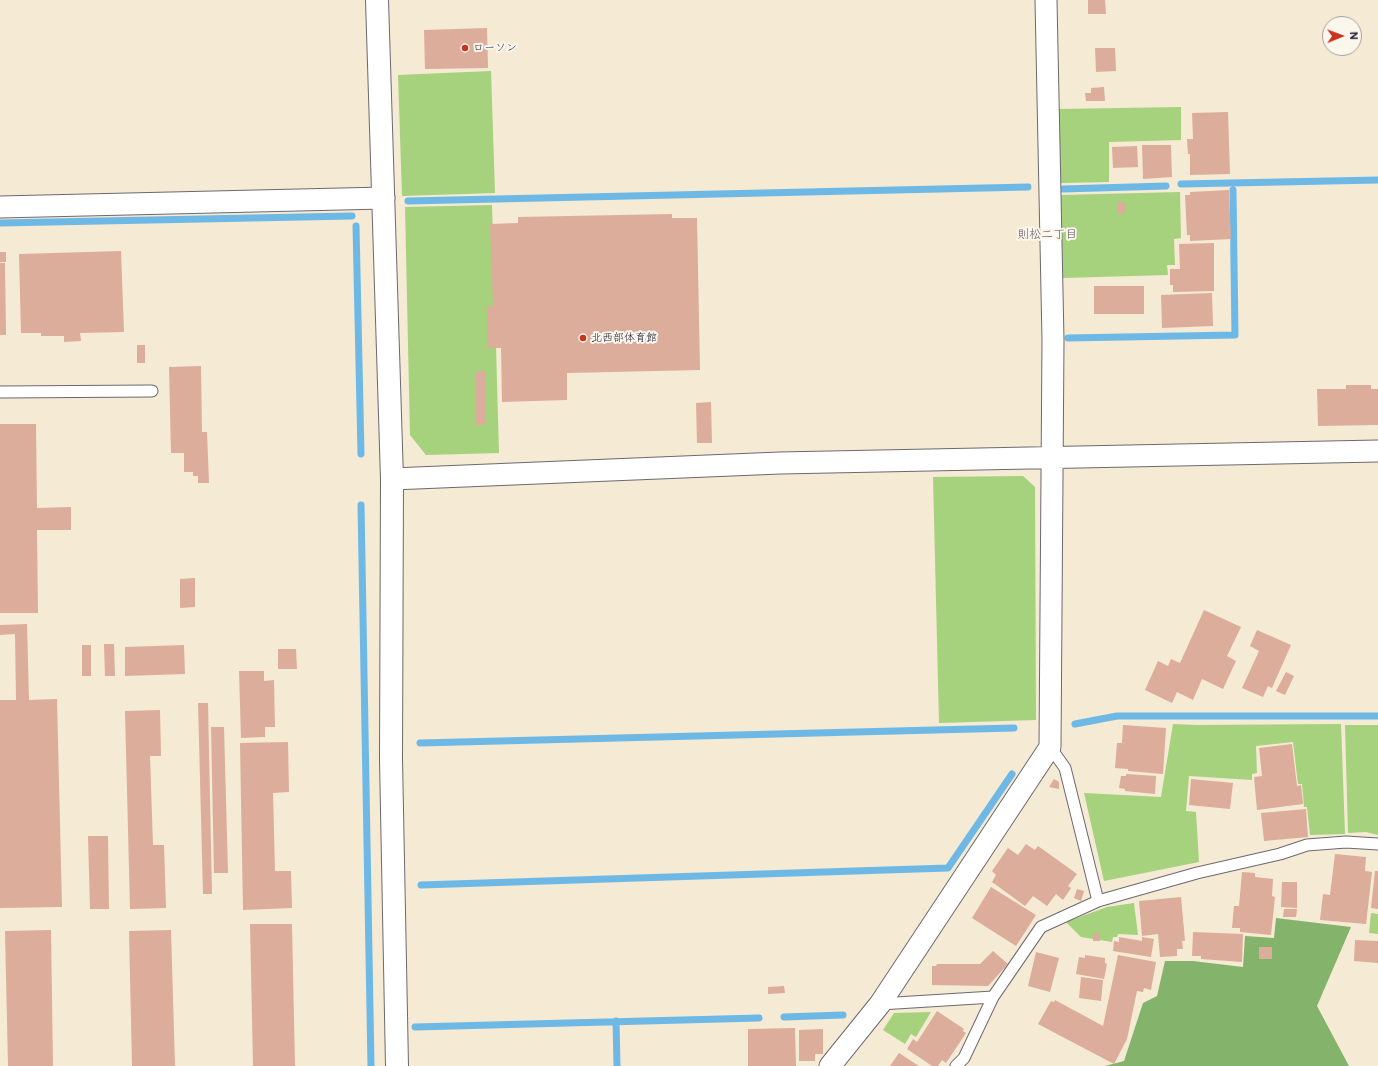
<!DOCTYPE html>
<html>
<head>
<meta charset="utf-8">
<style>
  body { margin:0 }
  #map { position:relative; width:1378px; height:1066px; overflow:hidden; background:#f5ead3; font-family:"Balsamiq Sans",sans-serif }
  canvas { display:block }
  .north { position:absolute; left:1322px; top:16px; width:40px; height:40px; box-sizing:border-box; background:#fbf7ec; border:1px solid #a4a2a5; border-radius:50%; rotate:89deg; font-size:11px; font-weight:700; line-height:16px; text-align:center; color:#22223b }
  .north::after { content:''; display:block; margin:auto; width:14px; height:18px; background:#c8321e; clip-path:polygon(50% 0,100% 100%,50% 72%,0 100%) }
</style>
</head>
<body>
<div id="map">
<canvas width="1378" height="1066"></canvas>
<div class="north">N</div>
</div>
<script>
const g = document.querySelector('canvas').getContext('2d');
g.lineJoin = 'round';
function paint(path, color) { g.fillStyle = color; g.fill(path, 'evenodd'); }
function strokePath(path, color, width, dash) { g.strokeStyle = color; g.lineWidth = width; g.lineCap = dash ? 'butt' : 'round'; g.setLineDash(dash || []); g.stroke(path); }
function write(font, color, halo, rows, align = 'center') {
  g.font = font + ' "Balsamiq Sans","Klee One",sans-serif'; g.lineWidth = 4; g.setLineDash([]); g.textBaseline = 'middle'; g.strokeStyle = halo; g.fillStyle = color; for (const [text, x, y, turn = 0] of rows) {
    g.save(); g.translate(x, y); g.rotate((+turn || 0) * Math.PI / 180); g.textAlign = isNaN(turn) ? turn : align; if (halo) g.strokeText(text, 0, 0); g.fillText(text, 0, 0); g.restore();
  }
}
const green = new Path2D(`
  M491 71 495 193 402 196 398 75Z
  M1181 107V140L1109 142V182L1061 183 1059 109Z
  M1180 192 1181 238 1174 239 1175 265H1167L1168 275 1063 278 1061 195Z
  M492 205 499 453 426 455 410 435 405 207Z
  M1023 476 1035 487 1036 720 939 723 933 477Z
  M1173 724 1197 725 1341 724 1345 834 1310 835 1307 807H1304L1302 784H1298L1293 742 1256 746 1257 773 1252 774V780L1189 776 1186 811 1196 812 1199 862 1104 881 1084 793 1161 797Z
  M1345 725H1378V835L1366 832 1348 833Z
  M1134 903 1138 935 1118 934 1117 937H1113L1112 942 1081 937 1066 922 1107 907Z
  M1371 913 1378 914V934L1369 933Z
  M931 1012 916 1037 911 1034 905 1044 883 1030 894 1013Z`);
const forest = new Path2D(`
  M1276 918 1351 927 1317 1006 1349 1066H1105L1124 1061 1143 1003 1157 996 1165 961H1193L1243 967 1245 936 1274 938Z`);
const stream = new Path2D(`
  M1181 184 1378 180
  M1063 189 1166 186
  M408 201 1028 187
  M0 223 352 216
  M356 226 361 454
  M1068 338 1235 335 1233 190
  M361 505 371 1066
  M1075 724 1117 716H1378
  M420 743 1014 728
  M421 885 948 868 1012 774
  M784 1017 843 1015
  M616 1021 617 1066
  M415 1027 759 1018`);
const building = new Path2D(`
  M1088 0H1105L1106 14H1088Z
  M487 28 488 68 425 69 424 30Z
  M1095 48H1115L1116 71 1096 72Z
  M1104 87 1105 101H1086L1085 93H1091V88Z
  M1228 112 1230 174 1190 175V154H1188L1187 139H1193L1192 113Z
  M1142 145H1171L1172 177 1143 179Z
  M1137 146 1138 167 1113 168 1112 147Z
  M1229 190 1231 239 1190 241V235H1187L1185 195H1190V192Z
  M1118 202 1126 203 1125 214 1117 213Z
  M672 214V218H697L700 370 567 373V400L502 402 501 348H487V306H493L490 224 518 223V217Z
  M1214 243V291L1173 292V285H1170V269H1180L1179 244Z
  M121 251 124 332 80 333 81 341 64 342V336H41V333H21L19 254Z
  M0 252H6V262H0Z
  M0 263H5L6 335H0Z
  M1094 286H1144V314H1094Z
  M1212 293 1213 326 1162 328 1161 295Z
  M137 345H145V363H137Z
  M201 366 202 432H207L209 483H198V476H193V472H184V453H171L169 367Z
  M476 371H486V425H476Z
  M1346 385H1371V389H1378V425L1318 426 1317 389H1346Z
  M711 402 712 443H697L696 403Z
  M0 424H36L37 508 71 507V530H37L38 613H0Z
  M195 578V607L180 608V579Z
  M1204 610 1241 627 1227 656 1236 661 1223 689 1202 679 1193 700 1177 692 1172 703 1145 690 1158 661 1168 666 1171 659 1180 663Z
  M27 624 29 700 57 699 62 907 0 908V700H16L15 634 0 635V625Z
  M1257 630 1291 645 1272 688 1268 686 1263 697 1242 688 1259 651 1250 646Z
  M104 644H114L115 676H105Z
  M82 645H91V676H82Z
  M184 645 185 674 125 676V647Z
  M278 649H296L297 669H278Z
  M239 671H264V681L274 680 275 727H265V737L241 738Z
  M1286 672 1294 676 1285 695 1276 691Z
  M198 703H208L212 894H203Z
  M160 710 161 756H150L153 845H164L166 908 130 909 125 711Z
  M1123 725 1166 728 1163 774 1128 771V769L1115 768 1117 743H1122Z
  M211 727H224L228 873H214Z
  M288 742 289 792 273 793 275 871H291L292 908 243 910 240 743Z
  M1292 744 1297 786 1301 785 1303 804 1257 810 1254 777 1262 776 1259 748Z
  M1126 774 1156 776 1155 794 1125 791V789L1119 788 1121 776H1126Z
  M1054 779 1059 782V789L1049 787Z
  M1191 779 1233 783 1230 809 1189 805Z
  M1306 809 1308 837 1264 841 1261 813Z
  M88 836H108L109 909H90Z
  M1026 844 1035 850 1038 846 1077 874 1068 886 1071 888 1063 900 1056 894 1047 906 1033 896 1025 906 992 882 996 875 992 871 1008 848 1018 855Z
  M1335 854 1366 857 1365 871 1372 872 1366 924 1320 920 1323 894 1330 895Z
  M1375 871H1378V909L1371 908Z
  M1242 872 1255 873V877L1273 879 1272 896 1275 897 1271 935 1240 932V928H1232L1234 906H1239Z
  M1282 882H1297V908L1281 907Z
  M991 887 1036 915 1016 946 972 918Z
  M1077 889 1084 891 1081 901 1074 898Z
  M1181 897 1185 941H1182L1183 949H1177V956L1160 957 1158 934 1142 936 1139 901Z
  M1284 909H1297L1296 917H1283Z
  M250 924H292L295 1066H253Z
  M51 930 53 1066H8L5 931Z
  M171 930 175 1066H132L129 931Z
  M1193 932 1243 934 1242 962 1201 959V956H1192Z
  M1093 933H1100V941H1093Z
  M1119 937 1142 941V937L1154 939 1151 957 1113 951 1114 941 1119 942Z
  M1355 940 1378 941V963L1354 961Z
  M1259 947H1272V959H1259Z
  M993 951 1008 964 988 986 932 985V966H936L937 964H980Z
  M1036 952 1059 958 1050 992 1028 986Z
  M1085 955 1105 958V963L1107 964 1104 979 1076 974 1079 957 1085 958Z
  M1118 955 1156 962 1151 990 1144 988 1143 992 1137 991 1127 1039 1114 1064 1038 1024 1051 1001 1054 1002 1055 1000 1103 1026Z
  M1081 977 1103 980 1101 1001 1079 998Z
  M784 986 785 993 768 994V987Z
  M937 1011 964 1029 963 1031 966 1033 946 1063 942 1060 938 1066H932L907 1049 913 1039 917 1042Z
  M795 1028 796 1066H748V1029Z
  M823 1029V1054H815V1061H799V1030Z
  M899 1053 919 1066H890Z`);
const lane = new Path2D(`
  M0 392 152 391
  M1050 747 1065 768 1098 901 1197 873 1280 854 1307 845 1346 842 1378 844
  M880 1004 993 997 1041 927 1098 901
  M956 1066 964 1058 993 997`);
const street = new Path2D(`
  M0 207 384 198
  M392 479 780 463 1378 451
  M830 1066 880 1004 1050 747 1053 340 1046 0`);
const secondary = new Path2D(`
  M377 0 392 479 391 759 397 1066`);
const markers = [
  [465,48,4,"#c8321e"],
  [583,338,4,"#c8321e"]
];
const poiNames = [
  ["ローソン",473,48],
  ["北西部体育館",591,338]
];
const neighbourhoodNames = [
  ["則松二丁目",1047,235]
];
paint(green, '#a6d17d');
paint(forest, '#84b36c');
strokePath(stream, '#6eb8e6', 7);
paint(building, '#dcad9a');
strokePath(lane, '#6c6870', 13);
strokePath(street, '#6c6870', 23);
strokePath(secondary, '#6c6870', 24);
strokePath(lane, '#fff', 11);
strokePath(street, '#fff', 21);
strokePath(secondary, '#fff', 22);
for (const [x, y, r, color] of markers) { const dot = new Path2D(); dot.arc(x, y, r, 0, 2 * Math.PI); g.fillStyle = color; g.fill(dot); strokePath(dot, '#fbf7ec', 1.5); }
write('11px', '#22223b', '#fbf7ec', poiNames, 'left');
write('12px', '#63535c', '#fbf7ec', neighbourhoodNames);
</script>
</body>
</html>
